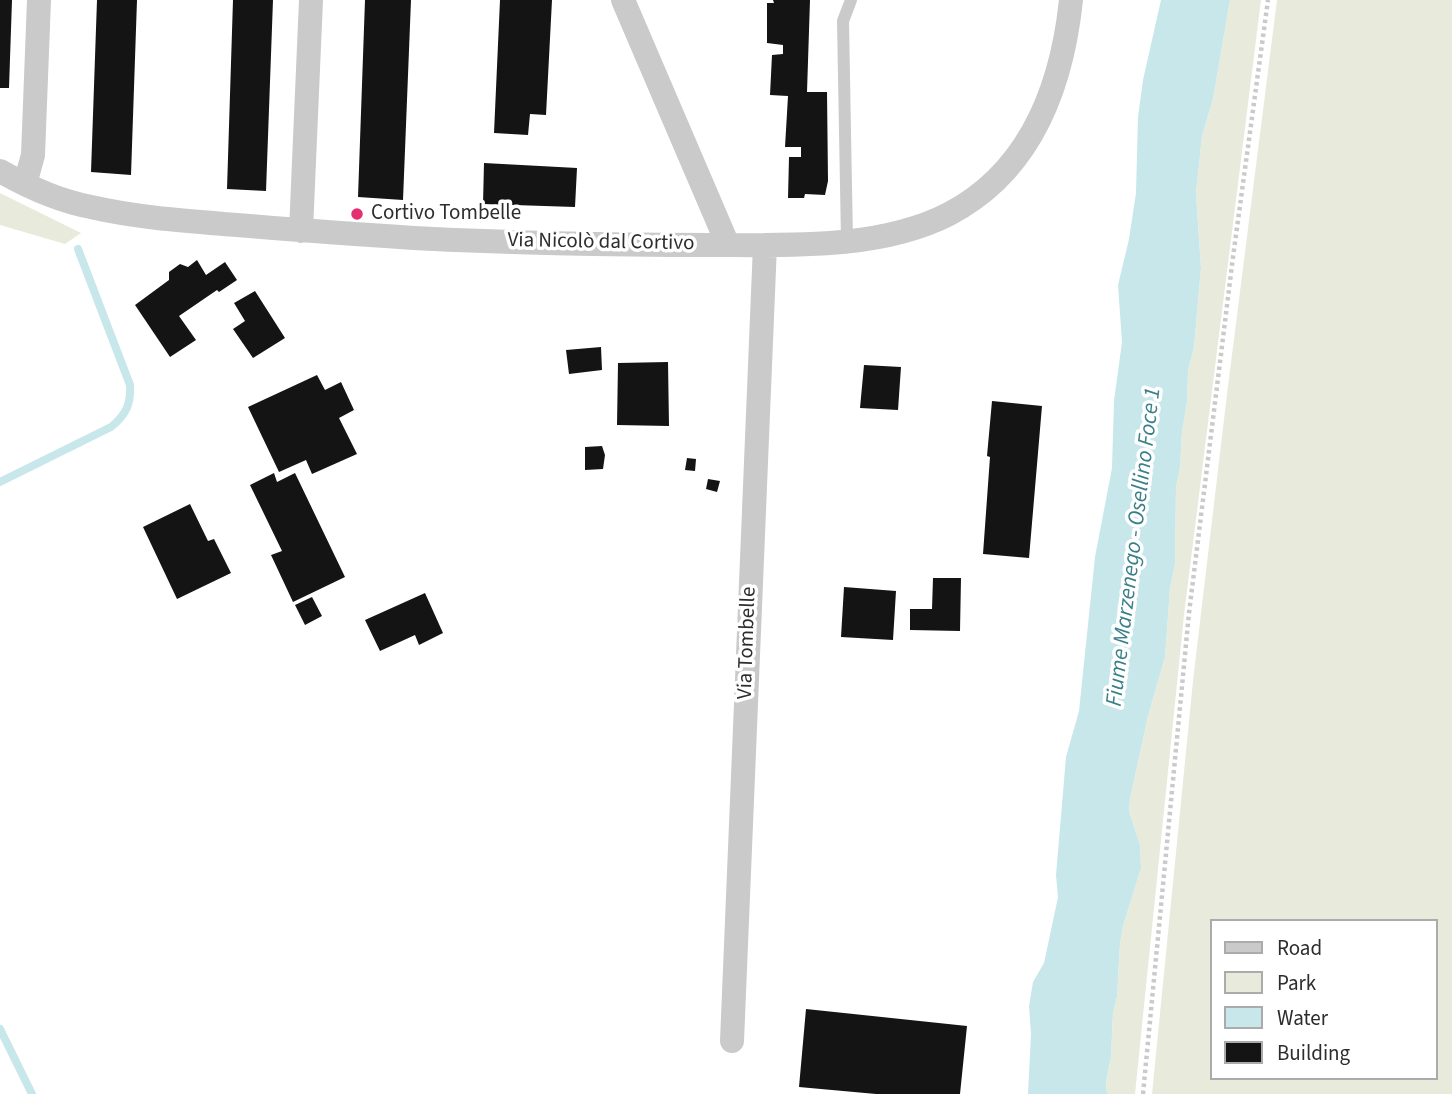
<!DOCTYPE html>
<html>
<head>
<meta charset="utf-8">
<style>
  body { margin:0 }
  #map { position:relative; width:1452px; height:1094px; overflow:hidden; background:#fff; font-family:"Source Sans 3",sans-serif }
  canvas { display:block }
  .legend { position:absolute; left:1210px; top:919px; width:228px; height:161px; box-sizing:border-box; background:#fff; border:2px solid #ababab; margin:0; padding:9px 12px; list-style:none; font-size:21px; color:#2d2d2d }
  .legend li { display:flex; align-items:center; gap:14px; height:35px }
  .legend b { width:35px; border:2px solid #ababab }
</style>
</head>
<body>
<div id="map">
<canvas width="1452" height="1094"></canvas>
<ul class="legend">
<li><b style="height:9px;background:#cacaca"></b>Road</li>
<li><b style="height:19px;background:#e8ebdb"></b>Park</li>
<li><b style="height:19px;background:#c7e7eb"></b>Water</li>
<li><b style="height:19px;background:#141414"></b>Building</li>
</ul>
</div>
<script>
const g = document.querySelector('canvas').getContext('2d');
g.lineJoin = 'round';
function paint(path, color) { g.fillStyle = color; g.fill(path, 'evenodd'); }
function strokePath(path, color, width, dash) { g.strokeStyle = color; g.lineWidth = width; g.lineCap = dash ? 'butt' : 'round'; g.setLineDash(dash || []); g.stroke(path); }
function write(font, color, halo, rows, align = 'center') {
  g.font = font + ' "Source Sans 3",sans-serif'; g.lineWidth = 7; g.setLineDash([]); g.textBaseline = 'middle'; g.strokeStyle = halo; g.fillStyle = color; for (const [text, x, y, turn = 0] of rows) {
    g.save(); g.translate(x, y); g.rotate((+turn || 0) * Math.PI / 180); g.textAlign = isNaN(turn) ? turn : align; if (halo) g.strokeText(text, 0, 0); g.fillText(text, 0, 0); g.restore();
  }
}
const green = new Path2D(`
  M1230 0H1261L1184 615 1135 1094H1107L1106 1082 1111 1057 1113 1013 1117 997 1120 944 1123 926 1141 868 1140 845 1129 811 1130 799 1148 716 1165 657 1170 588 1175 564 1176 487 1180 468 1182 432 1187 402 1188 370 1194 347 1201 268 1196 193 1202 136 1213 99Z
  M1277 0H1452V1094H1152L1193 681 1227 394ZM1212 921H1436V1078H1212Z
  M0 193 81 233 65 244 0 225Z`);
const water = new Path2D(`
  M1161 0H1230L1213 99 1202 136 1196 193 1201 268 1194 347 1188 370 1187 402 1182 432 1180 468 1176 487 1175 564 1170 588 1165 657 1148 716 1130 799 1129 811 1140 845 1141 868 1123 926 1120 944 1117 997 1113 1013 1111 1057 1106 1082 1107 1094H1028L1031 1034 1029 1006 1033 982 1044 963 1058 897 1056 875 1066 757 1079 711 1095 557 1112 468 1114 401 1122 342 1118 285 1129 239 1136 193 1138 117 1143 80Z`);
const stream = new Path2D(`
  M0 482 111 427C126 415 131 404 130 385L78 249
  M0 1029 32 1094`);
const building = new Path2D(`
  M0 0H12L9 88H0Z
  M97 0H137L131 175 91 172Z
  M233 0H273L266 191 227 189Z
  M365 0H411L403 200 358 197Z
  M500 0H552L546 115 530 114 528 135 494 133Z
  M773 0H810L807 92H827L828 181 825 195 805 194 804 198H788L789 157H801V147H785L788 96 770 95 772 55 783 54V45L767 43V3H774Z
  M484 163 577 168 575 207 483 204Z
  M197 260 206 275 225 262 237 280 219 292 217 290 179 316 196 340 170 357 135 305 169 280V272L180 264 188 267Z
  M255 291 285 338 253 358 233 329 245 321 234 303Z
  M601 347 602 370 569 374 566 350Z
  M668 362 669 426 617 425 618 363Z
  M864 365 901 367 898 410 860 408Z
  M317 375 325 390 341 382 354 410 339 418 357 454 312 474 306 460 279 472 248 407Z
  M992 401 1042 406 1029 558 983 554 990 457 987 456Z
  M602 446 605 455 603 469 585 470V447Z
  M687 458 696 459 695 471 685 470Z
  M274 473 277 482 295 473 345 577 293 602 271 555 282 551 250 485Z
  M708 479 720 481 717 492 706 489Z
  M190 504 208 541 214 539 231 573 177 599 143 527Z
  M933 578H961L960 631 910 630V609H932Z
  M844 587 896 591 893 640 841 637Z
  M425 593 443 633 419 645 415 635 380 651 365 620Z
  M312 597 322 616 305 625 295 605Z
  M806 1009 967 1026 960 1094H876L799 1087Z`);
const path = new Path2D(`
  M1143 1094 1189 613 1233 257 1268 0`);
const lane = new Path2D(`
  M847 241 843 21 851 0`);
const street = new Path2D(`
  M623 0 728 245
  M0 171C28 187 59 201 91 207 139 218 188 221 237 225 296 230 355 234 414 238 512 243 610 245 708 245 786 245 879 250 949 214 1031 171 1062 86 1071 0
  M25 184 33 155 39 0
  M301 231 311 0
  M732 1041 765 245`);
const markers = [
  [357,214,7,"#e33071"]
];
const poiNames = [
  ["Cortivo Tombelle",371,214]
];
const streetNames = [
  ["Via Nicolò dal Cortivo",601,243,1],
  ["Via Tombelle",748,643,-88]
];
const waterNames = [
  ["Fiume Marzenego - Osellino Foce 1",1135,547,-83]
];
paint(green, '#e8ebdb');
paint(water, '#c7e7eb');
strokePath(stream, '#c7e7eb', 8);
paint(building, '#141414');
strokePath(path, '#cacaca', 4.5, [3.5, 3.5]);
strokePath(lane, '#cacaca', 12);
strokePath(street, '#cacaca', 24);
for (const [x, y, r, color] of markers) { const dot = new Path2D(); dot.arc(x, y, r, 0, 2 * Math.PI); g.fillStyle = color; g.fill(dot); strokePath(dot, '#fff', 2.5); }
write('21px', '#2d2d2d', '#fff', poiNames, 'left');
write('21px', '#2d2d2d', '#fff', streetNames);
write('italic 23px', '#3a8088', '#fff', waterNames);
</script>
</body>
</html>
